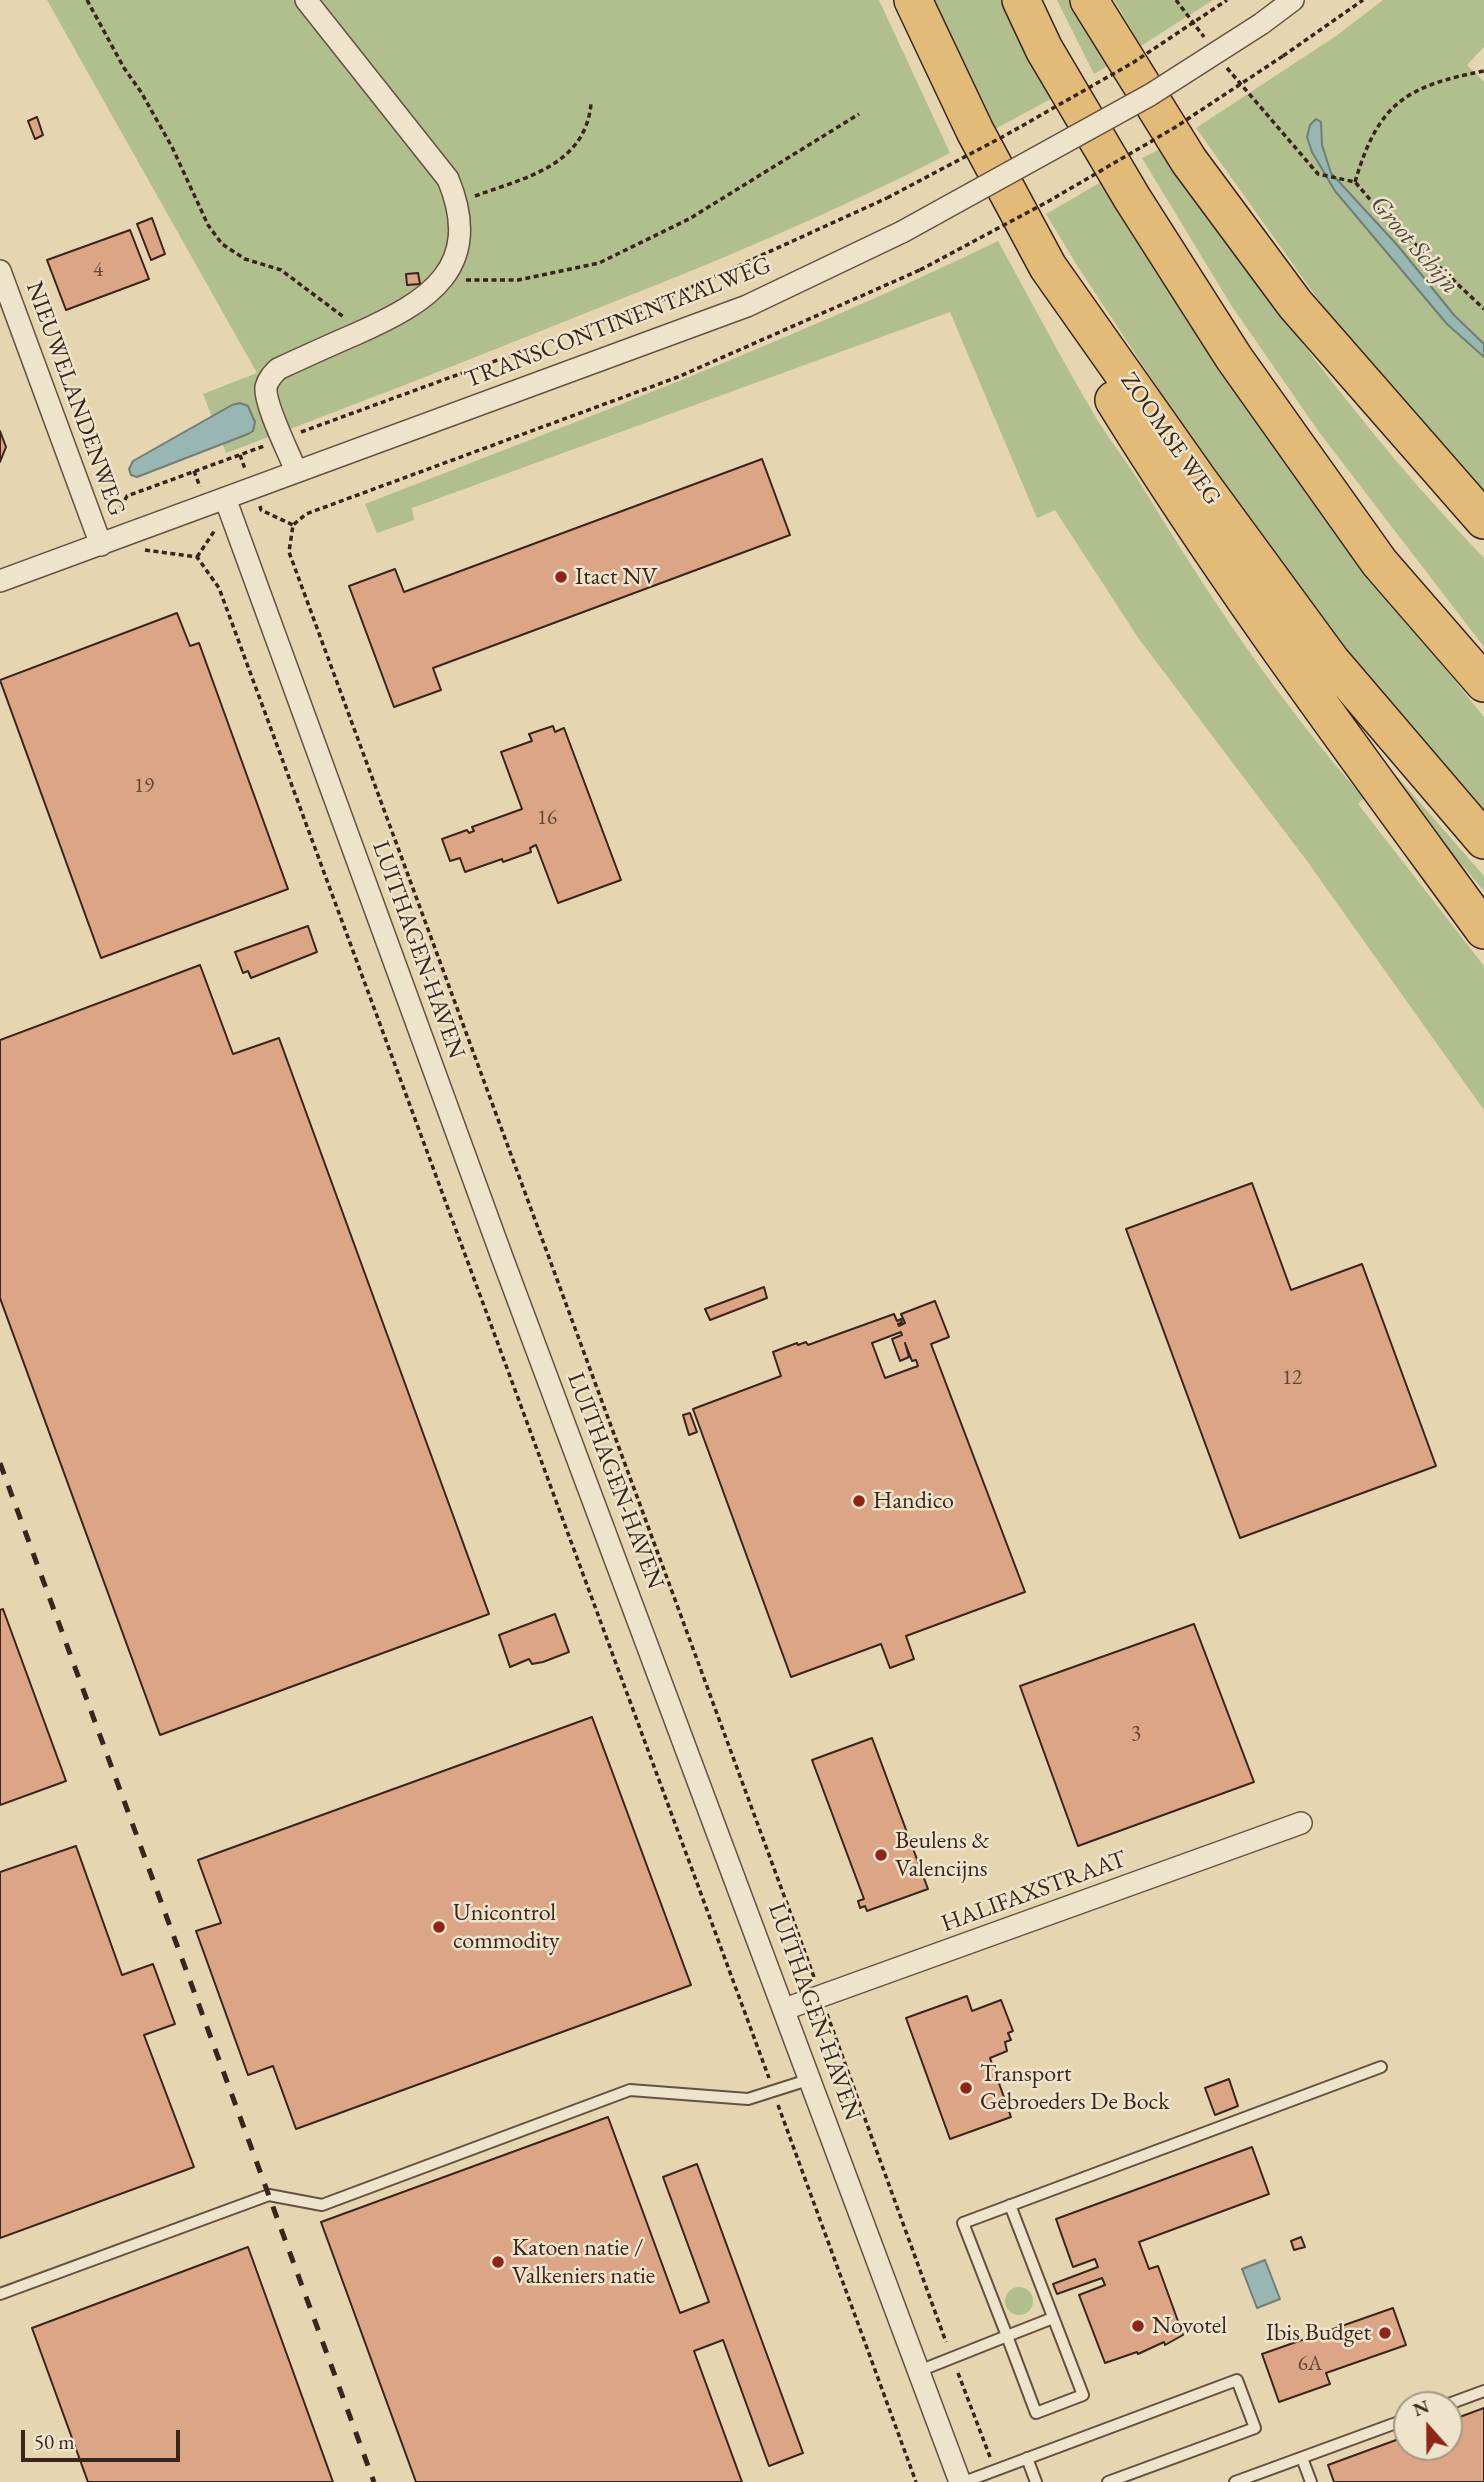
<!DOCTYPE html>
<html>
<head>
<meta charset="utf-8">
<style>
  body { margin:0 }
  #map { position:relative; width:1484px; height:2482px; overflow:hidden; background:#e5d6b1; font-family:"EB Garamond",serif }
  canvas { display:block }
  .north { position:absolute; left:1393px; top:2391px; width:70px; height:70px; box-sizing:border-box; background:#eee4cc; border:2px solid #a69885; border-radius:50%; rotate:339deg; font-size:19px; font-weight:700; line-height:28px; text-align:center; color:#3a251a }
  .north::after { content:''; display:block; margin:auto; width:24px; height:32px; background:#8f2418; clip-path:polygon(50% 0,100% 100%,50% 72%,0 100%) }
  .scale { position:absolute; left:21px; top:2430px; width:159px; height:32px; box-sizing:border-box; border:4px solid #3a251a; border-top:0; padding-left:9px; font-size:21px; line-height:24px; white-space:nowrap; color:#3a251a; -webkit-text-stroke:5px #eee4cc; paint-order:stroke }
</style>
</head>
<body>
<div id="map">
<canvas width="1484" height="2482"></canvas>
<div class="north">N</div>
<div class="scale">50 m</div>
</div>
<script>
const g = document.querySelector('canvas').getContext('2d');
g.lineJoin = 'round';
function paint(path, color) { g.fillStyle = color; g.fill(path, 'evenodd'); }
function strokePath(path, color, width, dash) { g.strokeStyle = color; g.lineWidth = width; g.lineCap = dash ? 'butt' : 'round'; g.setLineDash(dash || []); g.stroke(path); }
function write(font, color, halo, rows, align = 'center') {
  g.font = font + ' "EB Garamond",serif'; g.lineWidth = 5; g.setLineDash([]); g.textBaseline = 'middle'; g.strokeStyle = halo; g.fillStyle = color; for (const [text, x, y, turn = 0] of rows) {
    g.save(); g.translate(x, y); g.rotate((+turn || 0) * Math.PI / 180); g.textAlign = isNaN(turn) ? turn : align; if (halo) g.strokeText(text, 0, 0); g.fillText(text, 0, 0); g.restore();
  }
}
const green = new Path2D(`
  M47 0H879L950 153C832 214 710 264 586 313 467 361 346 408 226 453L203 394 257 373Z
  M934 0H1013L1060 94 995 129Z
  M1057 0H1072L1109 65 1094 74Z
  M1114 0H1213L1141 46Z
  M1383 0H1484V47L1467 65 1484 82V496L1322 305 1196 128 1336 36Z
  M1160 149C1262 290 1363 433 1484 558V647L1319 432 1231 305 1142 158Z
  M1108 178 1368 573 1484 717V818L1428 753 1250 528 1078 267 1046 214Z
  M998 241C1031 301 1063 362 1098 421 1111 442 1127 462 1140 483 1207 593 1278 701 1364 798L1358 804 1484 966V1110L1307 861 1139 639 1055 510 1037 518 950 312 412 508 414 520 377 533 365 504C578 421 792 341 998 241Z
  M1386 764 1484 876V891L1432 830 1383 767Z
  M1005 2301a14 14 0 1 1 28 0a14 14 0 1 1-28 0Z`);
const water = new Path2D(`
  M1316 119 1321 122 1322 145 1331 173 1399 247 1454 315 1484 344V357L1447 324 1335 191 1312 152 1307 137 1310 125Z
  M240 403 248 406 255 422 253 431 248 434 137 477 131 475 129 469 133 461 232 405Z
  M1265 2260 1280 2299 1257 2308 1242 2269Z`);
const building = new Path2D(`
  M37 117 43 135 35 139 28 121Z
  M152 218 165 254 151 260 137 224Z
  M130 230 149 279 66 310 47 260Z
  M418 273 420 284 407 285 406 274Z
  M0 431 6 447 0 462Z
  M762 459 790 535 433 668 441 690 394 707 349 586 395 569 404 592Z
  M177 613 190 646 199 643 288 889 101 958 0 680Z
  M553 726 555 732 564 728 621 880 558 903 536 845 530 848 531 852 503 862 502 859 465 872 460 858 450 861 442 839 467 830 469 833 474 831 472 827 522 809 501 752 532 741 529 734Z
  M308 926 317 952 251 978 248 971 243 973 235 952Z
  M200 965 233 1054 279 1038 489 1614 160 1735 0 1298V1040Z
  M1252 1183 1291 1290 1362 1264 1436 1466 1240 1538 1126 1229Z
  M764 1287 767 1298 710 1320 705 1309Z
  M935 1301 949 1337 931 1344 1025 1592 906 1636 914 1659 890 1668 881 1644 791 1677 693 1409 781 1376 773 1352 797 1343 798 1345 806 1342 808 1345 894 1314 897 1321 901 1319 902 1322 898 1324 899 1326 905 1323 901 1314ZM901 1332 902 1335 892 1339 900 1361 909 1357 905 1343 912 1361 916 1360 918 1366 885 1378 872 1343Z
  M690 1413 697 1432 689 1435 683 1415Z
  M3 1609 66 1781 0 1805V1610Z
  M555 1614 569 1652 543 1662 532 1664 529 1659 510 1667 499 1635Z
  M1194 1624 1254 1782 1078 1846 1020 1686Z
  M592 1717 691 1985 296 2129 273 2066 248 2075 196 1931 221 1923 198 1860Z
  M872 1738 928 1889 867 1911 865 1906 860 1908 858 1901 864 1899 812 1760Z
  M76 1846 122 1975 153 1964 175 2024 144 2035 194 2167 0 2238V1872Z
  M967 1996 972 2011 1001 2000 1013 2031 1008 2033 1011 2040 1005 2042 1007 2051 990 2058 1011 2117 950 2139 906 2018Z
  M1229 2079 1238 2106 1215 2115 1205 2088Z
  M608 2117 680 2313 709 2302 663 2177 697 2164 803 2453 769 2466 723 2340 694 2351 742 2482H416L321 2222Z
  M1252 2147 1269 2194 1139 2242 1149 2269 1158 2266 1183 2335 1165 2345 1164 2342 1138 2354 1137 2352 1105 2363 1079 2295 1105 2285 1102 2278 1057 2294 1053 2284 1098 2267 1095 2259 1073 2267 1056 2219Z
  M1301 2237 1305 2247 1294 2250 1291 2241Z
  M248 2247 333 2482H88L32 2328Z
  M1393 2308 1406 2345 1326 2373 1330 2384 1279 2402 1262 2354Z
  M1484 2408V2482H1334L1328 2465 1407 2436V2447H1449V2421Z`);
const path = new Path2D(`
  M87 0 124 68 141 92 172 147 208 225 222 244 245 259 281 270 345 318
  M1176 0 1204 37
  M1283 56 1363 0
  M1227 68 1318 174 1355 182 1379 210 1484 309
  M1355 182C1378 104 1405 86 1484 71
  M475 196C524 178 585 166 591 104
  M466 280H518L599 263 689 219 859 114
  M301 432 670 297 887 198
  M240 455 245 469
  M194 471 200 487
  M260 506 261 510 293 525
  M117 515 127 496 264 446
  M145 550 197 557 219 588 769 2078
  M197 557 215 530
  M814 1977 289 552 293 525 306 514 678 377 920 270
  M827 2014 946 2342
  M778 2105 916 2482
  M958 2373 990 2457`);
const lane = new Path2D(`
  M0 2294 269 2195 322 2205 630 2090 748 2099 811 2079
  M1053 2318 1007 2336 963 2223 1381 2067
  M919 2371 1007 2336 1036 2413 1083 2395 1010 2205
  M1446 2405 1484 2391
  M1027 2458 1036 2482
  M1302 2458 1311 2482
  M964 2482 1237 2380 1255 2428 1108 2482
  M1235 2482 1407 2419`);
const street = new Path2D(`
  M1261 24 1293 0
  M0 271 101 545
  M296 471C289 453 264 404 266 387 268 379 273 374 278 369 304 357 330 345 356 334 428 302 485 268 448 179L306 0
  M225 498 502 1257 960 2482
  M0 581 747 306 902 232
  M785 2009 1301 1823`);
const highway = new Path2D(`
  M913 0 975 131 1048 267 1199 481 1331 661 1484 840
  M1021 0 1044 49 1132 198 1234 358 1379 562 1484 683
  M1089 0 1189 161 1295 304 1484 520
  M1114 400C1227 583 1357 756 1484 930`);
const rail = new Path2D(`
  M0 1463 374 2482`);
const pathBridge = new Path2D(`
  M887 198 1006 135 1134 62 1227 0
  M920 270 1049 201 1174 128 1283 56`);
const streetBridge = new Path2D(`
  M902 232 1150 95 1261 24`);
const markers = [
  [561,577,7,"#8f2418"],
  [859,1501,7,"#8f2418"],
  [881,1855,7,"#8f2418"],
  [439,1927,7,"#8f2418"],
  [966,2088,7,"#8f2418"],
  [498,2262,7,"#8f2418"],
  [1138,2326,7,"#8f2418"],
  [1385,2333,7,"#8f2418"]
];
const numberNames = [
  ["4",98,270],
  ["19",144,786],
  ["16",547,818],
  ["12",1292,1378],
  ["3",1136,1734],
  ["6A",1310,2364]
];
const streetNames = [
  ["TRANSCONTINENTAALWEG",618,323,-21],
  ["NIEUWELANDENWEG",75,399,70],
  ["ZOOMSE WEG",1170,439,55],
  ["LUITHAGEN-HAVEN",418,950,70],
  ["LUITHAGEN-HAVEN",615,1481,69],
  ["HALIFAXSTRAAT",1034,1892,-20],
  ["LUITHAGEN-HAVEN",814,2012,70]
];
const poiNames = [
  ["Itact NV",575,577],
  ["Handico",873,1501],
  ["Beulens &",895,1841],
  ["Valencijns",895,1869],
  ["Unicontrol",453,1913],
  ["commodity",453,1941],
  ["Transport",980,2074],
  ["Gebroeders De Bock",980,2102],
  ["Katoen natie /",512,2248],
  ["Valkeniers natie",512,2276],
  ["Novotel",1152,2326],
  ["Ibis Budget",1371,2333,"right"]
];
const waterNames = [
  ["Groot Schijn",1414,245,49]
];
paint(green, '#b1be8e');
paint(water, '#98b7b3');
strokePath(water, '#727d76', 2);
paint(building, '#dca586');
strokePath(building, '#3a251a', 2);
strokePath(lane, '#655140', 14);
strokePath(street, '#655140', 24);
strokePath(highway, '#3a251a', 40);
strokePath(path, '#3a251a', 3.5, [5, 3.5]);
strokePath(lane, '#eee4cc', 10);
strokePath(street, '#eee4cc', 21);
strokePath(highway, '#e2bb78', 37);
strokePath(rail, '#3a251a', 5, [12, 12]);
strokePath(streetBridge, '#655140', 24, []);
strokePath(pathBridge, '#3a251a', 3.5, [5, 3.5]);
strokePath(streetBridge, '#eee4cc', 21);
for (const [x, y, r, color] of markers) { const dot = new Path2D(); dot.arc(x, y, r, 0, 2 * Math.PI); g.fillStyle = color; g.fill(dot); strokePath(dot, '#eee4cc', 2.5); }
write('21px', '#624535', null, numberNames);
write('24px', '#3a251a', '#eee4cc', streetNames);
write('24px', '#3a251a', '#eee4cc', poiNames, 'left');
write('italic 26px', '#524a40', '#eee4cc', waterNames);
</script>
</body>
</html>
